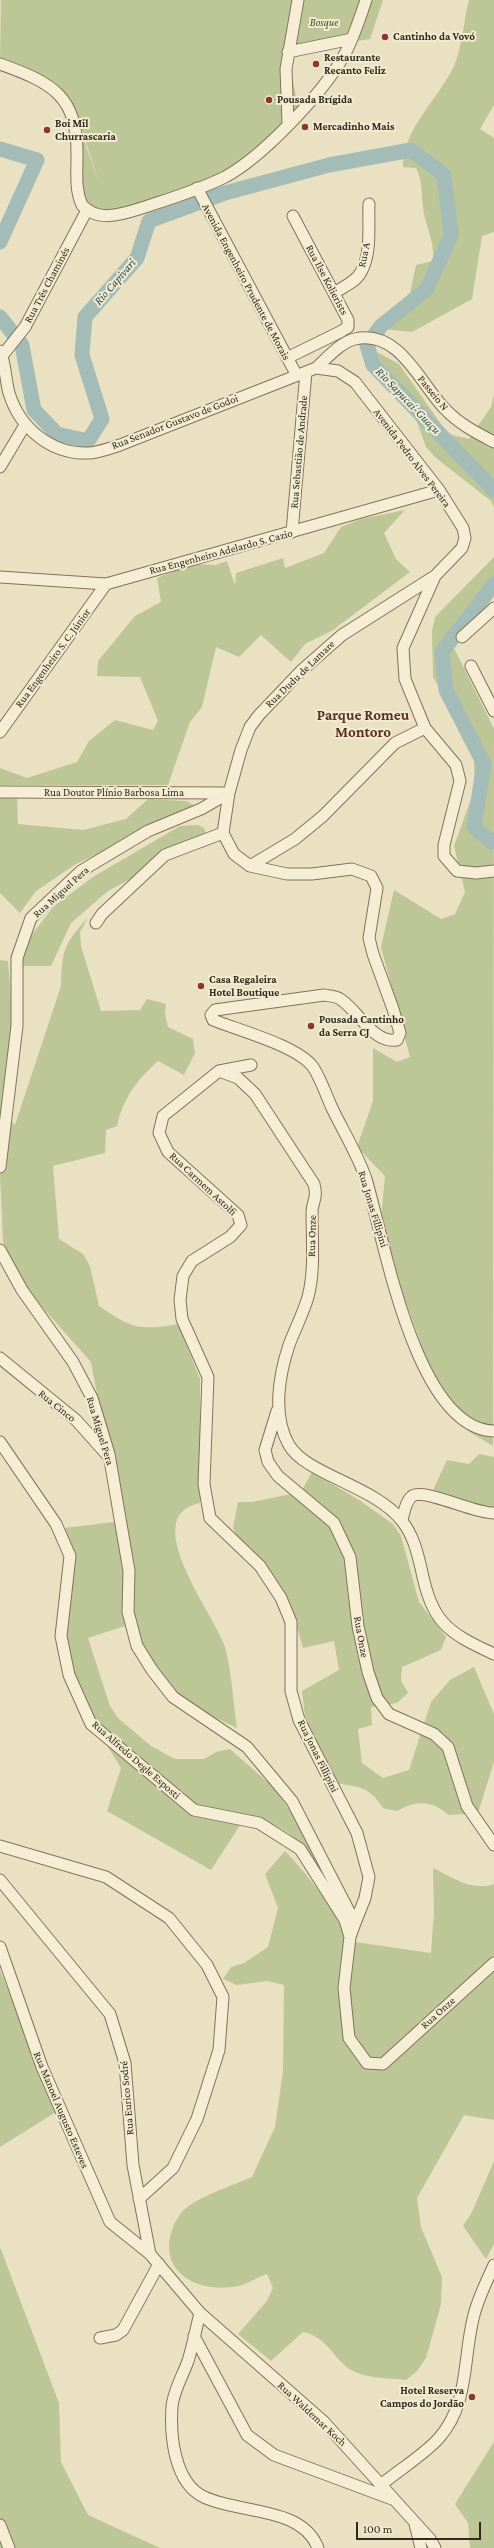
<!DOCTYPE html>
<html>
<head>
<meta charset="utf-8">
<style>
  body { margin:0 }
  #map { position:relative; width:494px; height:2548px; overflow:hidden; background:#e9e1c1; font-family:"Crimson Pro",serif }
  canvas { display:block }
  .scale { position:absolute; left:356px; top:2522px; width:125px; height:18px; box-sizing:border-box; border:2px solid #32291d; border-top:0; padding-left:5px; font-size:12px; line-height:14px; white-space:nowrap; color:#32291d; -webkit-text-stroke:3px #f2ebd0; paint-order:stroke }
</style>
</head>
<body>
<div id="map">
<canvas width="494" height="2548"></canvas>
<div class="scale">100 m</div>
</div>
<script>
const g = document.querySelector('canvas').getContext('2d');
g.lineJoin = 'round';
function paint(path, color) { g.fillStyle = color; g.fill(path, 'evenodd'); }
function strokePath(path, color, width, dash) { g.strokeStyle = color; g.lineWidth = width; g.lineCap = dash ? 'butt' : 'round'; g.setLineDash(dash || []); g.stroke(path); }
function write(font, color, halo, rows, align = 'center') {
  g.font = font + ' "Crimson Pro",serif'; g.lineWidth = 4; g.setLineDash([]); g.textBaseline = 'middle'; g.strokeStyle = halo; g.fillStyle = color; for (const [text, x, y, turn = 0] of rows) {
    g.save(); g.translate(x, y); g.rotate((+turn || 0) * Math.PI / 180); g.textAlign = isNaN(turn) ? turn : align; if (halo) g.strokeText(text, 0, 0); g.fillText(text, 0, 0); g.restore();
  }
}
const green = new Path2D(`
  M383 0 370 39 294 51 290 68 300 116 246 172 110 215 90 212 81 201V132L100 186 76 112 64 94 0 61 1 0Z
  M469 0H494V105L480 129 494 138V232L482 236 472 299 412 332 382 329 408 303 416 265 433 261C435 241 425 226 423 207 421 192 423 182 416 168L403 167C403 128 438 100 454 66 462 48 464 19 469 0Z
  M375 351 399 364 448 434 469 439 491 407 494 395V507L491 501 436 458 426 447 416 419 390 383 361 352Z
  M405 510 384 533 396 559 410 572 333 630 305 644 291 662 261 635 239 657 216 647 202 707 190 722 168 785H0V768L27 778 77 762 89 741 115 720 153 730 158 721 140 677 97 676 98 661 135 616 161 602 157 578 193 564 216 565 227 561 235 585 236 573 283 558 285 568 324 553 341 527 361 519Z
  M494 557V591L463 616 450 640 494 729 493 1446 468 1431 433 1377 396 1275 381 1218 385 1176 357 1147 373 1101V1048L397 1062 410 1057 381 947 394 890 441 919 455 914 465 892 454 846 475 788 473 745 433 677 432 631 435 617Z
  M0 795H17L18 824 83 830 126 819 148 799 186 801 197 807 76 864 36 891 20 913 0 893Z
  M198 825 204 828 206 835 177 854 108 891 71 923 51 966H19L26 942 54 906 93 877 180 826Z
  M88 917 80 932 81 946 101 1011 140 1010 147 999 166 1004 165 1014 168 1027 193 1039 195 1053 184 1075 158 1061C137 1080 123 1098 117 1126L106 1130 105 1153 53 1166 59 1239 83 1254 90 1266 99 1306C131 1328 140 1331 178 1324L200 1379V1503C136 1516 215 1615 225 1647 232 1673 233 1702 237 1728L178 1700 156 1669 131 1624 88 1638 110 1706 118 1718 151 1746 175 1759H204L216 1752 230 1749 273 1787 315 1846 326 1880C301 1842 293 1827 246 1816L211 1870 107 1811 121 1768 98 1731 74 1678 66 1637 72 1555 65 1528 121 1521 91 1362 19 1281 3 1242 0 1174 6 1160 0 1145V960L8 961 13 1020 4 1114 15 1125 61 986C62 948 64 945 88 917Z
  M479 1454 494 1457V1507L486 1508 433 1490 447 1460 469 1464Z
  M312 1472 359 1500 393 1524 401 1536 419 1602 446 1637 441 1650 402 1667 401 1681 408 1693 397 1703 371 1707 372 1725 358 1729 362 1763 383 1778 409 1770 431 1702 450 1680 474 1667 494 1714V1762L478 1813 449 1815C431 1800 417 1800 397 1811L383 1808C369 1786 359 1787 335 1783L306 1725 302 1691 339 1670 334 1641 303 1648 288 1597 238 1540 233 1528 238 1502H252L301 1492Z
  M285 1851C311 1878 333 1907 348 1941L431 1953 434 1911 433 1868C452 1877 472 1892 494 1884V2120L464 2115 417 2198 421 2227 442 2277 441 2304 426 2358 417 2371 406 2380C387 2378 364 2379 348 2368 331 2355 327 2337 303 2332L271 2361 238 2334 267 2301 273 2288 267 2274C259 2277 250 2282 242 2285 216 2292 181 2286 171 2259 166 2243 171 2227 181 2213 193 2198 234 2185 252 2177L275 2127 283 2071 284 1985 267 1981 237 1985 223 1979 231 1967 244 1963 268 1947 278 1908 265 1874Z
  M0 1970 56 2112 0 2147Z
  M494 2161V2244L486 2259 463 2226 472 2212Z
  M0 2247 59 2403 61 2462 88 2515 160 2548H0Z
  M494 2442V2548H470L468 2523 455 2504Z`);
const river = new Path2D(`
  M0 149 37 160 0 242
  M0 317 22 345 34 410 57 434 88 441 102 419 82 355 85 317 137 258 149 221 225 193 329 165 411 150 444 175 451 235 427 289 381 326 367 345 373 365 494 490
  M494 584 442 652 446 690 484 764 474 827 491 842 494 840`);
const minor = new Path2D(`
  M288 52 352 39
  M0 64C53 83 78 96 77 157 77 174 75 190 82 205 99 224 125 213 145 207 172 198 199 190 225 177 262 157 320 96 342 59 353 41 359 20 366 0
  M288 123 286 69 298 0
  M197 188 296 374
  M334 293C343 287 356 282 361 272 372 253 368 224 369 204
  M0 351C6 364 5 379 9 393 20 429 52 455 90 453 100 452 111 448 120 445L316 368 338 371 355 382 439 490 463 528 465 538 462 548 435 576 403 648 405 679 425 728 456 765 460 781 444 845V856L457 871 476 873 494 871
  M2 356 25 327 87 210
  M287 358 340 332 348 327V320L293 216
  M316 368C327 358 341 342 355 339 399 329 420 383 444 408 459 424 475 432 494 442
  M0 467 25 425
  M292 532 306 372
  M435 576 342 635 301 671 259 715 250 727 241 750 229 793 223 833 234 854 250 866 287 874H312L352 869 371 876 377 888 369 938 373 954 393 1009 400 1033 397 1040C373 1044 358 1010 340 999 336 996 329 996 324 995L215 1010 211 1015 213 1020C238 1030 298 1046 313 1067 321 1079 326 1095 332 1108 343 1131 358 1155 366 1179 384 1238 415 1429 494 1431
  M0 577 106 584 439 490
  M462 637 494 608
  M471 666 494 711
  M0 732 106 584
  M0 792 227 793
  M250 866 295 839 323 816 395 743 425 728
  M96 923 102 914 165 855 223 833
  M251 1065 219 1071 163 1116 159 1133 168 1152 238 1215 241 1225 230 1237 192 1261 183 1276 180 1300 182 1319 208 1377 204 1484 210 1518 260 1566 281 1598 291 1622V1691L299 1720 357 1833 369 1877 365 1898 355 1923
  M219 1071 238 1078 255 1094 314 1184C318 1200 312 1200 312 1213 312 1241 315 1271 308 1297 303 1314 295 1329 289 1345 279 1375 272 1416 289 1445 305 1474 375 1486 402 1521 413 1535 417 1551 421 1568 432 1622 446 1632 494 1654
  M0 1167 17 1026V958L31 918 81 871 148 831 201 809 229 793
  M0 1250 22 1290 73 1362 92 1398 109 1454 129 1571 128 1612 137 1646 152 1670 173 1697 247 1747 292 1801 355 1923 350 1937 344 1988 349 2038 367 2063 383 2064 494 1963
  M0 1358 76 1420 109 1457
  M277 1411 265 1450 268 1462 278 1476 334 1523 350 1557 358 1626 368 1672 377 1698 389 1714 434 1734 448 1747 467 1806 494 1845
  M0 1442 56 1524 70 1556 61 1636 69 1675 91 1724 194 1810 259 1823 300 1849 345 1920 350 1937
  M402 1520C404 1513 405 1503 411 1497 421 1486 474 1514 494 1513
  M0 1846 106 1877 169 1918 207 1965 223 1997 219 2050 197 2119 173 2168 139 2199
  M0 1880 110 2014 125 2063 133 2165 150 2254 200 2313 324 2422 430 2539 435 2548
  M0 1947 42 2067 110 2222 150 2254
  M200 2313C196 2329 193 2345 188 2361 183 2375 173 2392 172 2407 170 2435 174 2483 204 2497 239 2514 302 2506 318 2548
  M194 2336 247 2435 274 2455 392 2499
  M100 2338 116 2335 123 2330 159 2264
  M382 2484C399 2470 425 2454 439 2438 469 2404 463 2360 473 2319 477 2300 486 2283 494 2265
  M415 2524 421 2548
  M0 2525 9 2548`);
const markers = [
  [385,37,4,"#8b3730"],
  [316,64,4,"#8b3730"],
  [269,100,4,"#8b3730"],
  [305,127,4,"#8b3730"],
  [47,130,4,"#8b3730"],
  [201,986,4,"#8b3730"],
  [311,1026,4,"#8b3730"],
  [472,2397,4,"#8b3730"]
];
const parkNames = [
  ["Bosque",324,23]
];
const poiNames = [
  ["Cantinho da Vovó",393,37],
  ["Restaurante",324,58],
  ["Recanto Feliz",324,71],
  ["Pousada Brígida",277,100],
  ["Boi Mil",55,124],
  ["Churrascaria",55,137],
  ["Mercadinho Mais",313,127],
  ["Casa Regaleira",209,980],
  ["Hotel Boutique",209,993],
  ["Pousada Cantinho",319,1020],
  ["da Serra CJ",319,1033],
  ["Hotel Reserva",464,2391,"right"],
  ["Campos do Jordão",464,2404,"right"]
];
const streetNames = [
  ["Rua A",364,255,-78],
  ["Rua Ilse Kolierists",327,280,62],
  ["Avenida Engenheiro Prudente de Morais",246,282,62],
  ["Rua Três Chaminés",47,285,-62],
  ["Passeio N",433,393,51],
  ["Rua Senador Gustavo de Godoi",175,422,-21],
  ["Rua Sebastião de Andrade",299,452,-85],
  ["Avenida Pedro Alves Pereira",412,458,53],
  ["Rua Engenheiro Adelardo S. Cazio",221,552,-15],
  ["Rua Engenheiro S. C. Júnior",53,658,-54],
  ["Rua Dudu de Lamare",300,674,-44],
  ["Rua Doutor Plínio Barbosa Lima",114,793],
  ["Rua Miguel Pera",61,892,-42],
  ["Rua Carmem Astolfi",203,1184,43],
  ["Rua Jonas Fillipini",373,1209,73],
  ["Rua Onze",312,1236,-89],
  ["Rua Cinco",57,1406,39],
  ["Rua Miguel Pera",100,1431,73],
  ["Rua Onze",361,1637,80],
  ["Rua Jonas Fillipini",318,1756,64],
  ["Rua Alfredo Degle Esposti",136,1760,41],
  ["Rua Onze",438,2013,-42],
  ["Rua Eurico Sodré",127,2098,-95],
  ["Rua Manoel Augusto Esteves",61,2110,67],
  ["Rua Waldemar Koch",312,2414,43]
];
const waterNames = [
  ["Rio Capivari",115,282,-49],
  ["Rio Sapucaí-Guaçu",408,401,46]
];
const districtNames = [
  ["Parque Romeu",363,715],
  ["Montoro",363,732]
];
paint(green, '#bdc697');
strokePath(river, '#a4bcb7', 15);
strokePath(minor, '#81735a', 13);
strokePath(minor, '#f5eed4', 11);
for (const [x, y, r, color] of markers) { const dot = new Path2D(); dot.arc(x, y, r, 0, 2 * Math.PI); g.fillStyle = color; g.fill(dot); strokePath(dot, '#f2ebd0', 1.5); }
write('italic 11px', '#404d26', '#f2ebd0', parkNames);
write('bold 11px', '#32291d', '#f2ebd0', poiNames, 'left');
write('11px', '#32291d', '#f2ebd0', streetNames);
write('italic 12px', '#2e5051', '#f2ebd0', waterNames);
write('bold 15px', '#5b3221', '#f2ebd0', districtNames);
</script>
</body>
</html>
